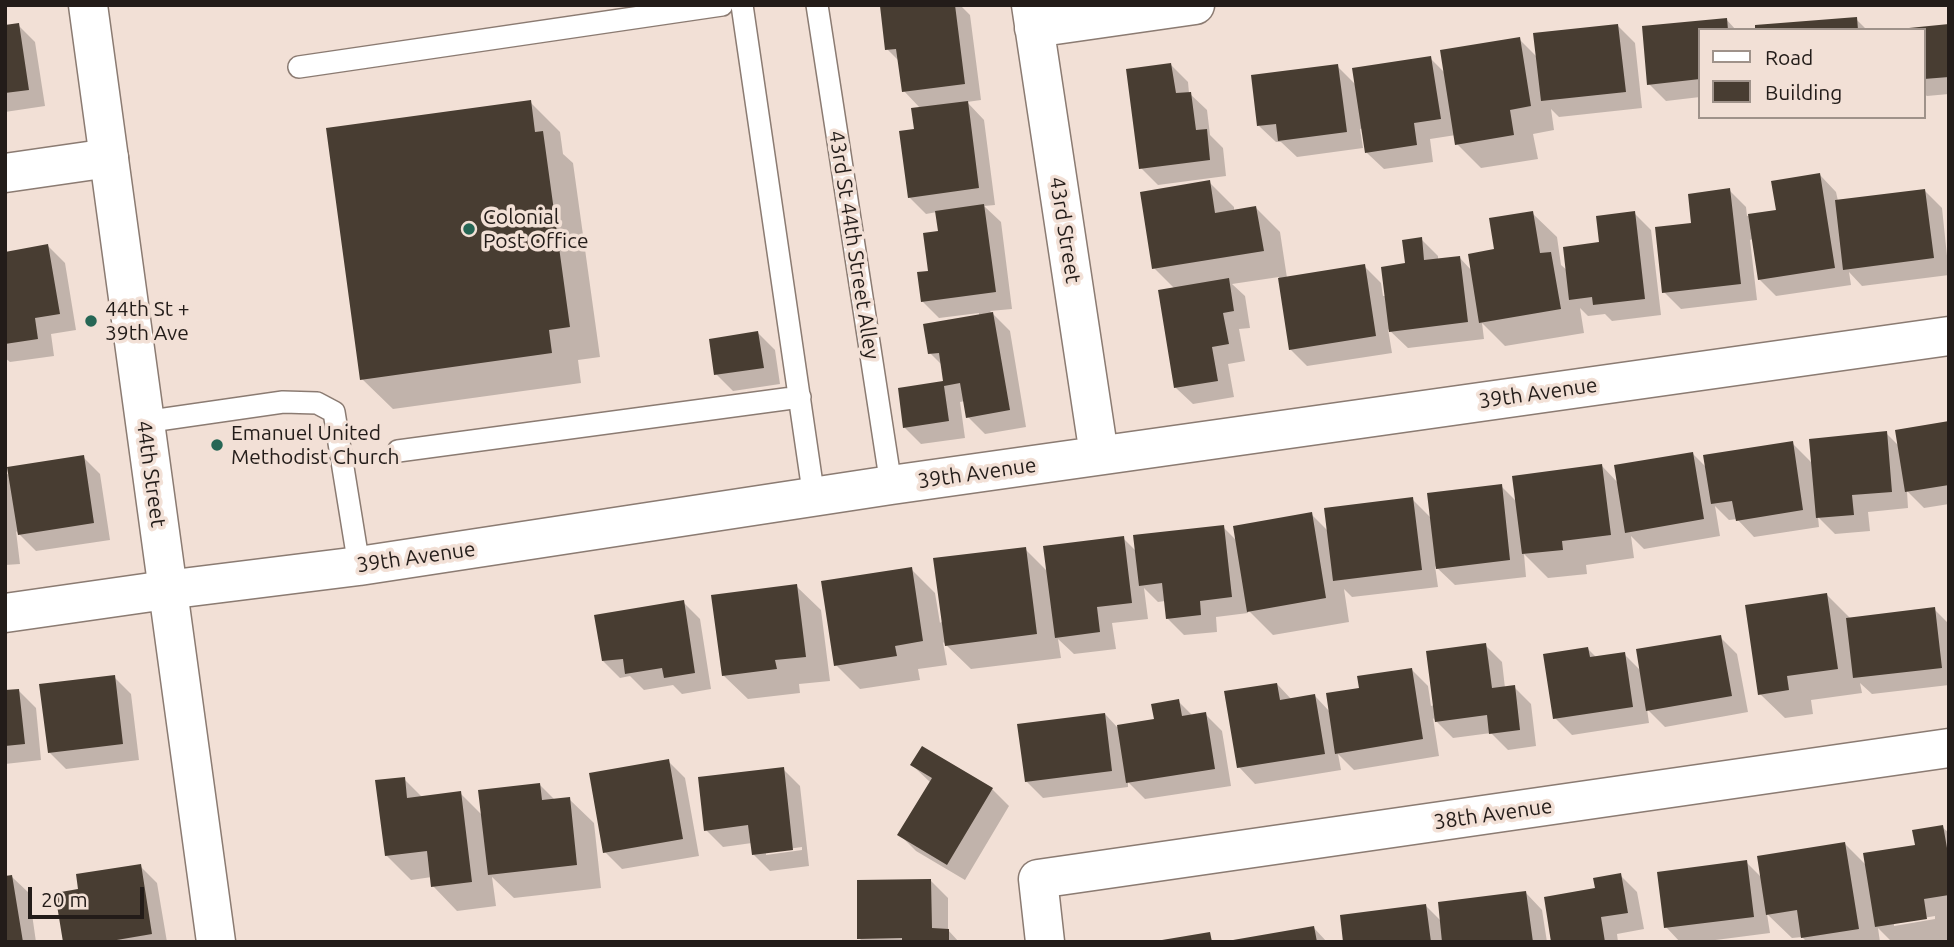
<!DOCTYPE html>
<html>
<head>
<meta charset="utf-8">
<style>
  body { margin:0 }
  #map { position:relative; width:1954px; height:947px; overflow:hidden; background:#f2e0d6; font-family:Ubuntu,sans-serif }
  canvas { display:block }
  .frame { position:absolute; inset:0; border:7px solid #231c19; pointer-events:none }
  .legend { position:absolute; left:1698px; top:28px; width:228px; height:91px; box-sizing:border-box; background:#f2e0d6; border:2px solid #9f928a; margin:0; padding:9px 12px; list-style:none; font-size:21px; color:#231c19 }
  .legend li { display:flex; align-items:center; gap:14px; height:35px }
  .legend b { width:35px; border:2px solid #9f928a }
  .scale { position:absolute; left:28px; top:887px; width:116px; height:32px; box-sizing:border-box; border:4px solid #231c19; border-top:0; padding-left:9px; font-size:21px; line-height:24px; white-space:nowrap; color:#231c19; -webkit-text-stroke:5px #f2e0d6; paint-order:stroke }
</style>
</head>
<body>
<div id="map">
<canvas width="1954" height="947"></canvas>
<div class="frame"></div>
<ul class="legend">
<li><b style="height:9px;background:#fff"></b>Road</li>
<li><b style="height:19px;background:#483d32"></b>Building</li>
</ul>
<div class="scale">20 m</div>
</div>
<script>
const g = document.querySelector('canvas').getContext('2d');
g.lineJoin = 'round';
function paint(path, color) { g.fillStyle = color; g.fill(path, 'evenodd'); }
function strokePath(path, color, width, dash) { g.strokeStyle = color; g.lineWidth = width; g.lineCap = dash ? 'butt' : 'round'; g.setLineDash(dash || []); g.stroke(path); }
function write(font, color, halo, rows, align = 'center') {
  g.font = font + ' Ubuntu,sans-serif'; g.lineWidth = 7; g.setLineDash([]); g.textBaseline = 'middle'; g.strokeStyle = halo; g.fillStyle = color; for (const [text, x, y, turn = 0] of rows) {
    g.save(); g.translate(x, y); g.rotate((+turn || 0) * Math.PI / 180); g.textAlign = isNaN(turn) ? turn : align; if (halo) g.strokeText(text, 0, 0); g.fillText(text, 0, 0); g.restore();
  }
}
const shadow = new Path2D(`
  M895 5H960L970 15 981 100 967 102 984 120 995 205 984 206 1001 222 1012 309 990 311 1010 331 1026 427 985 434 968 417 965 401 960 402 965 438 921 444 904 427 945 383 943 366 930 353 979 316V313L939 318 922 301 940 232 937 212 926 214 909 197 916 130 921 109 904 91 900 62 887 49Z
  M1726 19 1736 30H1700V97L1666 101 1649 84 1644 28Z
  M1856 19 1867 30H1757Z
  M18 25 35 42 45 106 5 112V27Z
  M1618 26 1635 43 1642 108 1559 117 1551 109 1554 130 1533 134 1538 159 1481 168 1457 144 1456 135 1430 139 1433 162 1384 169 1367 153 1363 128 1360 129 1363 148 1297 157 1281 142H1276L1259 126 1337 66 1356 85 1430 58 1445 73 1519 39 1537 57Z
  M1949 26V94L1927 96 1924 94V30H1908Z
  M1171 65 1188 82 1189 93 1207 110 1210 135 1223 148 1226 176 1158 185 1141 168Z
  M530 102 560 132 563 154 573 163 600 357 578 360 581 383 393 409 362 379Z
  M1820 175 1836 192 1838 201 1925 191 1942 208 1949 275 1862 286 1849 272 1851 285 1776 296 1759 279 1753 239 1750 240 1757 300 1681 309 1664 292 1693 225 1729 190 1746 207 1747 216 1778 211Z
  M1209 182 1234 207V211L1256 208 1280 232 1287 278 1364 266 1381 283 1383 296H1386L1407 265 1421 239 1438 256V260L1459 257 1472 271 1532 213 1557 237 1561 265 1568 271 1634 213 1651 230 1661 315 1612 321 1605 314 1588 316 1580 308 1584 333 1505 346 1482 323 1484 339 1408 348 1388 329 1392 353 1307 366 1290 349 1279 277 1232 284 1245 296 1250 328 1239 329 1245 361 1228 364 1234 397 1193 404 1176 388 1175 289 1154 268Z
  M48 246 65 263 76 330 51 334 54 356 10 362 5 358V253Z
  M758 333 775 350 780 384 733 391 716 374Z
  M1949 423V504L1924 508 1907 491 1908 508 1868 512 1870 531 1835 534 1818 517 1819 527 1754 537 1737 519 1729 520 1715 506 1720 536 1644 549 1631 536 1634 558 1586 565 1587 574 1548 578 1524 554 1526 577 1455 585 1435 566 1438 587 1352 597 1344 589 1349 622 1273 635 1247 609 1248 613 1216 617 1217 632 1184 635 1167 618 1165 601 1158 602 1144 588 1148 619 1112 623 1116 649 1074 654 1058 639 1061 658 971 669 943 642 947 665 918 669 920 680 860 689 836 665 911 569 935 593 940 623 1025 549 1048 572 1123 538 1137 552 1223 527 1237 541 1311 514 1329 532 1412 499 1432 519 1501 486 1517 502 1602 466 1619 484 1693 454 1707 468 1792 443 1813 464 1886 433 1900 447Z
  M83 457 100 474 110 540 36 551 16 531 20 564 5 565V472L11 477Z
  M796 586 821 610 830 681 799 684 800 693 748 699 723 675Z
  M1827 595 1851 619 1934 609 1949 624V685L1872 694 1860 683 1862 693 1811 700 1813 714 1785 718 1760 694Z
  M683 602 700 619 711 689 682 694 673 685 644 690 630 676 620 678 603 661Z
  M1720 637 1737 654 1748 712 1665 727 1647 709 1649 723 1572 735 1555 718 1588 649 1597 658 1624 654 1641 671Z
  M1485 645 1502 662 1505 688 1514 687 1531 704 1536 746 1508 750 1491 733 1453 738 1433 718 1439 756 1354 770 1338 754 1341 770 1255 784 1239 767 1277 684 1292 700 1315 696 1330 712 1361 689 1411 669 1428 686 1431 706 1434 705Z
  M114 677 131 694 139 760 66 769 49 752Z
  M19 691 36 708 41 760 5 764V692Z
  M1178 701 1193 716 1205 714 1222 731 1231 786 1145 799 1128 782V787L1043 798 1026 781 1105 714 1117 727 1156 721Z
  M668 761 685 778 699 856 622 869 605 852Z
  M912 765 992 789 1009 806 965 880 916 851 899 834 931 783Z
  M783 769 800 786 809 866 770 871 753 854 752 843 723 847 706 830ZM802 847V850L766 855V852Z
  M404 779 423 798 460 793 482 815 540 785 555 800 569 799 594 823 601 888 514 898 492 877 496 906 457 911 433 886 432 877 411 880 386 855Z
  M1942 827 1949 833V942H1892L1878 928 1880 942H1807L1802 937 1792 938 1767 914 1770 933 1700 942H1680L1666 927 1746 862 1762 878 1844 843 1867 866 1917 847ZM1935 916V919L1894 926V923Z
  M140 866 157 883 167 942H65L80 890Z
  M1620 875 1637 892 1644 929 1617 934 1618 942H1553L1597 890Z
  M12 877 29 893 36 942H5Z
  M931 881 948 898V930L959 942H863L859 938Z
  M1526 893 1542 910 1547 942H1345L1426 906 1442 922Z
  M1314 928 1327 942H1235Z`);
const building = new Path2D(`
  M888 5H955L965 84 902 92 896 49 885 50 880 6Z
  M1857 17 1858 30H1755V25Z
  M1727 18 1728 30H1700V79L1647 85 1642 26Z
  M19 23 29 90 5 93V25Z
  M1618 24 1626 92 1541 101 1533 33Z
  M1949 24V77L1924 79V30H1909V28Z
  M1520 37 1531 106 1510 110 1514 135 1455 145 1440 50Z
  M1431 56 1441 119 1414 123 1417 145 1365 153 1352 68Z
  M1171 63 1176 93 1191 92 1196 130 1207 129 1210 160 1139 169 1126 69Z
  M1338 64 1347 132 1278 141 1276 124 1257 126 1251 75Z
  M531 100 535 132 543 131 570 327 549 330 552 353 360 380 326 128Z
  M968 101 979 188 908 198 899 131 914 129 911 108Z
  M1820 173 1835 268 1758 280 1748 214 1776 210 1771 181Z
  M1210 180 1215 213 1256 206 1264 251 1152 269 1140 192Z
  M1730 188 1741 284 1662 293 1655 227 1691 223 1688 194Z
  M1925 189 1934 258 1843 270 1835 200Z
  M984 204 996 292 921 302 917 272 928 271 923 233 938 231 935 211Z
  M1533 211 1540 253 1551 252 1561 309 1479 323 1468 254 1494 249 1489 218Z
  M1635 211 1645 299 1593 305 1592 297 1569 300 1563 247 1599 242 1596 216Z
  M1422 237 1424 260 1460 256 1468 322 1389 332 1381 267 1405 263 1402 240Z
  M48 244 60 314 35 318 38 339 5 344V252Z
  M1365 264 1376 336 1289 350 1278 278Z
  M1229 278 1234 311 1223 313 1229 344 1212 347 1218 381 1174 388 1158 290Z
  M993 312 1010 410 966 418 960 383 944 386 949 421 903 428 898 388 943 381 939 353 928 354 923 324Z
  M758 331 764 368 714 375 709 339Z
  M1949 421V485L1905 492 1895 430Z
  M1887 431 1892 492 1852 495 1854 515 1816 518 1809 439Z
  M1793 441 1803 510 1736 521 1732 501 1711 504 1703 455Z
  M1693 452 1704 519 1625 533 1614 465Z
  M84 455 94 523 18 535 7 467Z
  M1602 464 1611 535 1562 541 1563 550 1522 554 1512 476Z
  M1502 484 1510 560 1436 569 1427 493Z
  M1413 497 1422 570 1333 581 1324 508Z
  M1312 512 1326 598 1247 612 1233 526Z
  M1224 525 1232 597 1200 601 1201 615 1166 619 1162 583 1139 586 1133 535Z
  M1124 536 1132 603 1097 607 1100 632 1055 638 1043 546Z
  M1026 547 1037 634 945 646 933 558Z
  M912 567 923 641 895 646 897 656 834 666 821 581Z
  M797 584 806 657 775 660 777 669 722 676 711 595Z
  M1827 593 1838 669 1787 676 1789 690 1758 695 1745 605Z
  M684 600 695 673 664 678 662 668 625 674 623 659 602 661 594 615Z
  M1935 607 1942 668 1853 678 1846 618Z
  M1721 635 1732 696 1646 711 1636 649Z
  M1486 643 1492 688 1515 685 1520 730 1489 734 1487 715 1435 722 1426 651Z
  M1588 647 1590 657 1625 652 1633 707 1553 719 1543 654Z
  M1412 668 1423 739 1335 754 1326 693 1359 688 1357 676Z
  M115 675 123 744 48 753 39 684Z
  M1277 683 1280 700 1315 694 1325 754 1237 768 1224 691Z
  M19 689 25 744 5 746V690Z
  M1179 699 1182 716 1206 712 1215 769 1126 783 1117 725 1154 719 1151 704Z
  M1105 713 1112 771 1025 782 1017 724Z
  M922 746 993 788 947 865 897 835 932 778 910 765Z
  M669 759 683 839 603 853 589 773Z
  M784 767 793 850 752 855 748 825 704 831 698 777Z
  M405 777 407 798 461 791 472 882 431 887 427 851 385 856 375 780Z
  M540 783 542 800 570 797 577 865 488 875 478 790Z
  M1943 825 1947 848H1949V895L1924 899 1927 919 1875 927 1863 853 1915 845 1912 830Z
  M1845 842 1859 929 1801 938 1797 910 1766 915 1757 856Z
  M1747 860 1754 917 1664 928 1657 872Z
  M141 864 152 934 105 942H63L55 893 78 889 76 874Z
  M1621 873 1628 913 1601 917 1605 942H1551L1544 897 1595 888 1593 878Z
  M12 875 23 942H5V876Z
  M931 879 932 928 949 929V942H902V938L857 939V880Z
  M1526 891 1533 942H1442L1438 902Z
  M1426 904 1431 942H1343L1340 915Z
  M1314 926 1317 942H1233V940Z
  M1210 932 1212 942H1162V940Z`);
const lane = new Path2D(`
  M742 5 814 498
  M817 5 891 485
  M299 67 722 5
  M144 422 283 402 317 403 334 412 359 566
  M398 451 800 397`);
const street = new Path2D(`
  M1031 5 1099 455
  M1034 28 1195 5
  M5 173 109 158
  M5 613 166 590 359 566 891 485 1949 336
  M1045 942 1038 879 1949 748`);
const secondary = new Path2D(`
  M88 5 216 942`);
const markers = [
  [469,229,7,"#266655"],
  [91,321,7,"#266655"],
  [217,445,7,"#266655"]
];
const poiNames = [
  ["Colonial",483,217],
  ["Post Office",483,241],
  ["44th St +",105,309],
  ["39th Ave",105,333],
  ["Emanuel United",231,433],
  ["Methodist Church",231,457]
];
const streetNames = [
  ["43rd Street",1065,230,81],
  ["43rd St 44th Street Alley",854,245,81],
  ["39th Avenue",1538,393,-8],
  ["39th Avenue",977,473,-8],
  ["44th Street",151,474,82],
  ["39th Avenue",416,557,-8],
  ["38th Avenue",1493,814,-8]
];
paint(shadow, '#0003');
paint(building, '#483d32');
strokePath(lane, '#8b7b72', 24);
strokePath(street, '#8b7b72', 41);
strokePath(secondary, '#8b7b72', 41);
strokePath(lane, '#fff', 21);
strokePath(street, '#fff', 38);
strokePath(secondary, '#fff', 38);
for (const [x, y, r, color] of markers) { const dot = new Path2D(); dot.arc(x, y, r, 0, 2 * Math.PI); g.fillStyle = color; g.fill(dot); strokePath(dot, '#f2e0d6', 2.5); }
write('21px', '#231c19', '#f2e0d6', poiNames, 'left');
write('21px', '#231c19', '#f2e0d6', streetNames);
</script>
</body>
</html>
